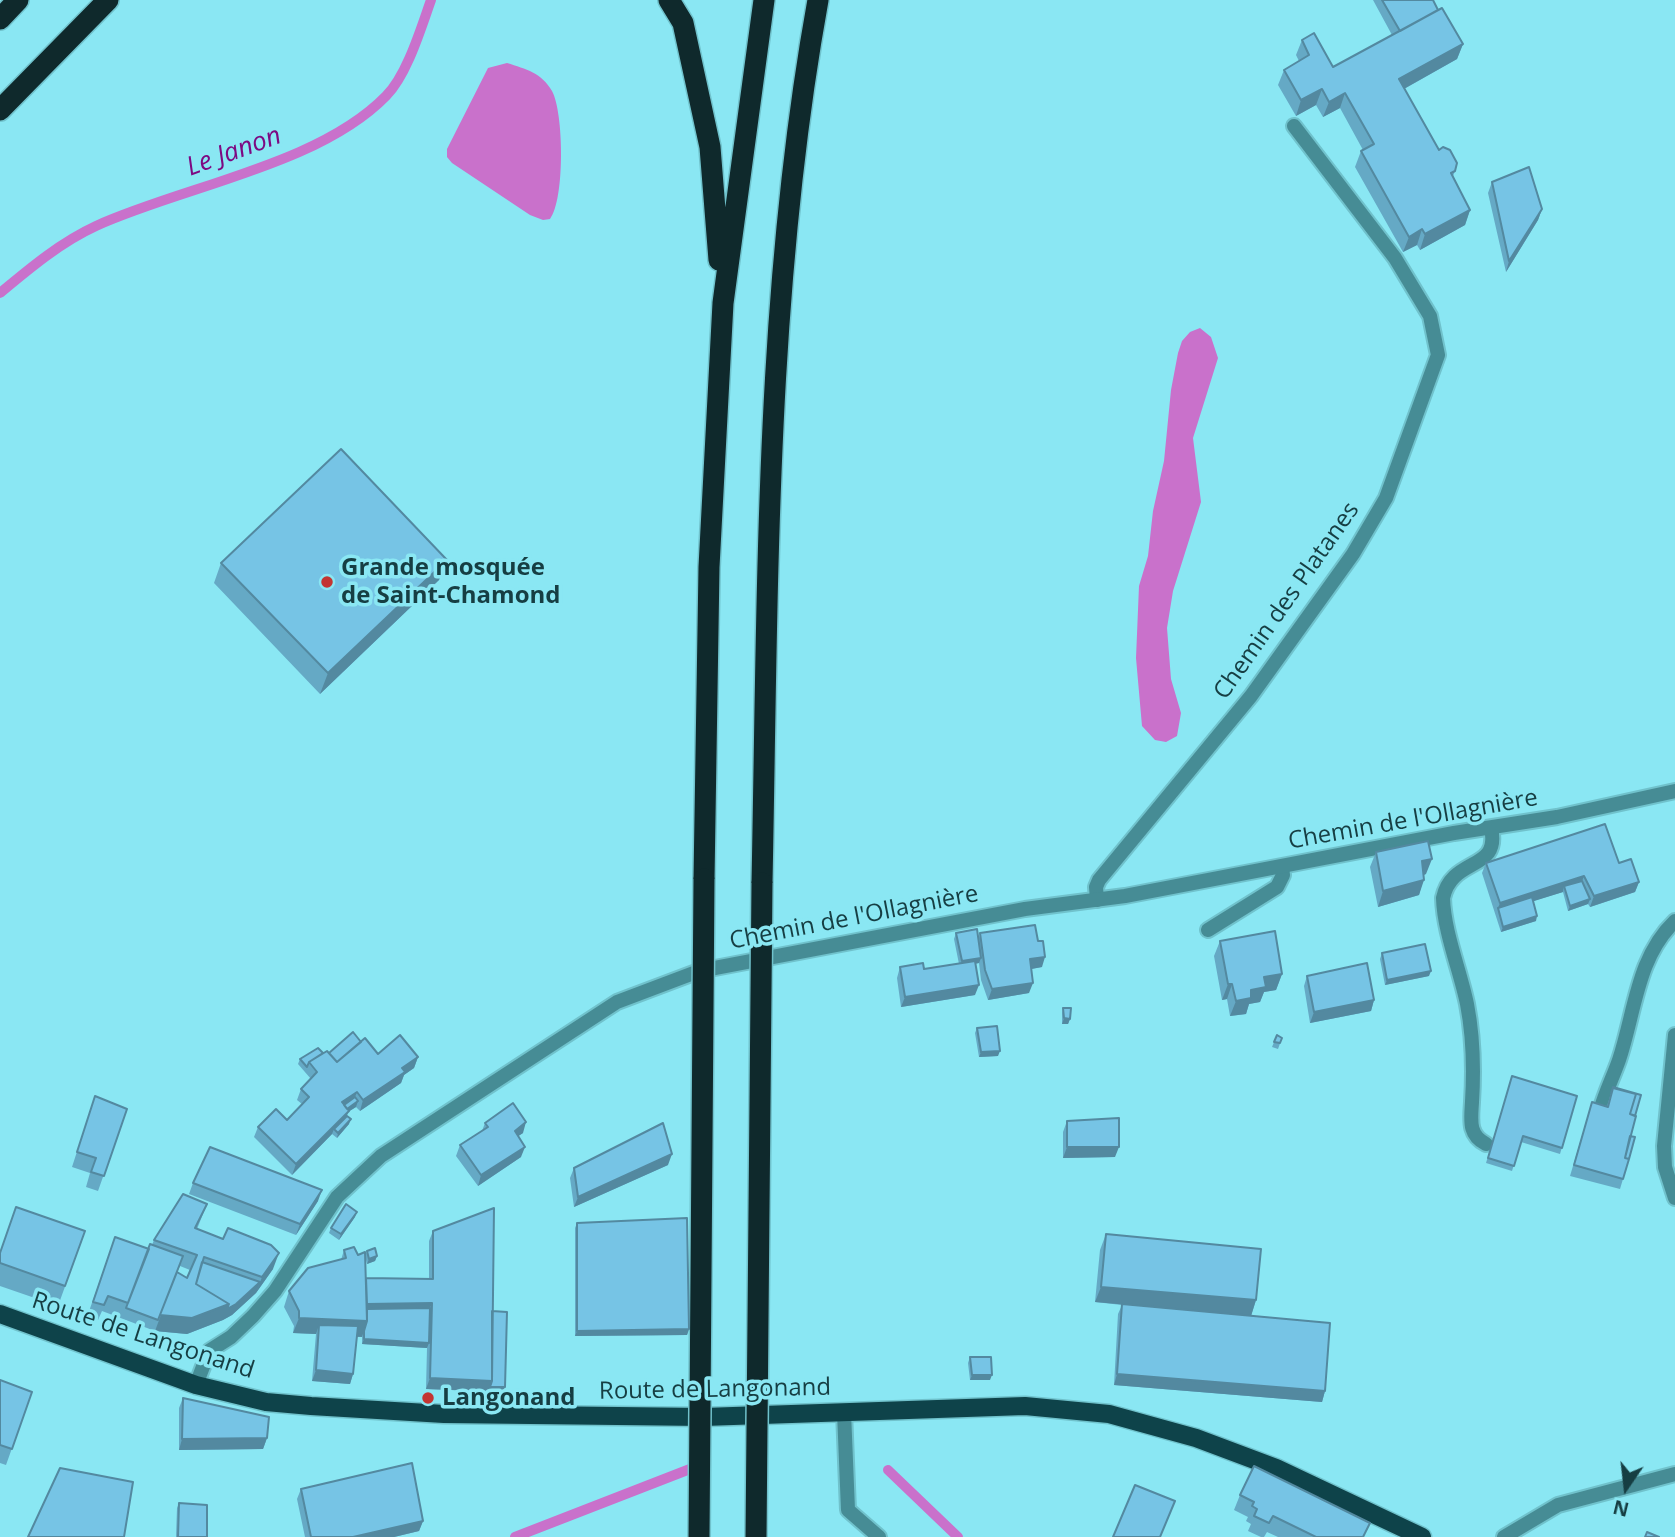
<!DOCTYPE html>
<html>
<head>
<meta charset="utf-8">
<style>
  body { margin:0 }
  #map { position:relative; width:1675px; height:1537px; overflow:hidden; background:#8ae7f3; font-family:"Open Sans",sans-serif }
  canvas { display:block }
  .north { position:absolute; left:1591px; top:1453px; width:70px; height:70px; -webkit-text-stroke:5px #8ae7f3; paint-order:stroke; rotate:194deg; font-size:19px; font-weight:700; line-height:28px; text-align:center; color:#163e43 }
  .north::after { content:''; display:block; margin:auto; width:24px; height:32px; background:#163e43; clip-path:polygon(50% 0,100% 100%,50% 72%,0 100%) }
</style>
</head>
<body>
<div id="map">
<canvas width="1675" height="1537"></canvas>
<div class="north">N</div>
</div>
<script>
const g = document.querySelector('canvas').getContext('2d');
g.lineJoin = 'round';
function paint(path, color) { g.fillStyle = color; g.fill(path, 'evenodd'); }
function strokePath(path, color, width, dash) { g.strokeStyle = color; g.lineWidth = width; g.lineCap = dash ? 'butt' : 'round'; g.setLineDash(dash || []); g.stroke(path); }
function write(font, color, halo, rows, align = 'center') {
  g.font = font + ' "Open Sans",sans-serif'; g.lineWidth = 7; g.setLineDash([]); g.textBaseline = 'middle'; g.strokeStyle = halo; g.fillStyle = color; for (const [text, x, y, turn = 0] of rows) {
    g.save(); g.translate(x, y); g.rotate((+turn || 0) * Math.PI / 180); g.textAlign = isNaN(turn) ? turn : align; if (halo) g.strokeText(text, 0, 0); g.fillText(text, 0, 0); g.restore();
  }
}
const water = new Path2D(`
  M507 63C526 69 542 73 552 91 564 113 565 200 550 219L543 220 530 215 452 163 447 157V149L488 68Z
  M1200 328 1211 337 1218 358 1193 438 1201 502 1173 591 1167 628 1171 679 1181 713 1177 736 1166 742 1155 740 1142 726 1136 658 1139 586 1148 556 1153 511 1164 461 1171 390 1178 353 1182 341 1190 332Z`);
const stream = new Path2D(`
  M0 293C30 268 61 242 96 226 184 186 319 165 386 96 407 75 421 28 431 0
  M888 1470 958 1537
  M515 1537 690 1469`);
const lane = new Path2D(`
  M1097 900 1096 887 1099 880 1251 696 1353 554 1386 498 1438 355 1430 316 1395 258 1294 126
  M1208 930 1277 887 1283 875 1282 867
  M1675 1035 1664 1146 1665 1167 1675 1198
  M1600 1111C1605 1093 1613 1077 1619 1060 1635 1012 1637 957 1675 921
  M1486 1144C1468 1135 1471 1120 1472 1102 1474 1070 1473 1035 1467 1004 1460 970 1444 932 1443 898 1452 856 1501 872 1491 828
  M844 1412 848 1510 879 1537
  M1504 1537 1558 1505 1675 1474`);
const street = new Path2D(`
  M196 1385 209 1351 231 1337 253 1316 275 1291 337 1197 381 1156 617 1002 699 971 1025 909 1125 896 1454 833 1557 817 1675 791`);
const primary = new Path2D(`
  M0 1314 196 1385 266 1402 311 1406 444 1414 704 1417 1025 1406 1109 1414 1196 1438 1276 1468 1422 1537`);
const highway = new Path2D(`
  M669 0 683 23 710 147 719 260
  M0 19 18 0
  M0 110 108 0
  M704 879 709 567 723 303 764 0
  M762 883C768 588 765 291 818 0`);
const highwayBridge = new Path2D(`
  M699 1537 704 879
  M756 1537 762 883`);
const wall = new Path2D(`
  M1373 0H1433L1438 10 1463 44 1457 59 1404 89 1439 150 1455 171 1453 176 1470 210 1465 225 1420 250 1417 245 1403 252 1355 167 1361 151 1363 150 1340 108 1323 117 1316 105 1296 116 1278 85 1284 70 1299 61 1296 55 1302 40 1333 67 1392 35Z
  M1492 182 1542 209 1538 220 1506 272 1488 193Z
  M447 560 439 580 320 694 214 583 221 563Z
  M1376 852 1426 874 1424 875 1419 895 1378 907 1370 867Z
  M1486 863H1619L1639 882 1635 892 1590 907 1588 904 1568 911 1563 892 1533 901 1536 921 1501 932 1482 873Z
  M956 933 979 938 980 933 1042 967 1031 969 1029 993 988 1000 981 980 979 963 975 964V995L901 1007 897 978 900 967 924 969 959 964 954 939Z
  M1220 941 1282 974 1276 990 1264 992 1260 1002 1249 1004 1246 1014 1230 1016 1227 999 1222 1000 1214 956Z
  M1382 953 1429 976 1385 985 1380 959Z
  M1307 976 1374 1000 1371 1011 1310 1023 1304 986Z
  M1063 1008 1070 1019 1068 1024H1062V1013Z
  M977 1028 998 1056 979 1057 975 1033Z
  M1277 1035 1282 1038 1278 1049 1272 1047Z
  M361 1042 378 1054 418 1057 414 1068 404 1075 401 1083 360 1111 356 1107 348 1112 347 1116 349 1124 337 1138 332 1134 292 1175 254 1137 258 1127 287 1120 302 1104 297 1100 301 1089 311 1079 298 1064 300 1059 329 1053Z
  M1512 1076 1577 1096 1560 1154 1521 1142 1512 1171 1486 1163Z
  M1613 1087 1630 1136 1623 1179 1620 1189 1570 1176 1592 1102 1607 1106Z
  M95 1096 127 1109 98 1191 86 1187 90 1173 72 1167Z
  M1067 1121 1115 1157 1063 1158V1132Z
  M485 1123 523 1133 518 1136 521 1157 478 1186 456 1156 460 1145 482 1131Z
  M668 1165 574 1207 570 1178 574 1168Z
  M193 1183 318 1201 296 1235 189 1194Z
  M207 1204 197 1229 273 1269 256 1293 232 1315 223 1320 187 1334 155 1331 102 1311 98 1320 87 1317 115 1237 149 1249 152 1245 154 1240ZM180 1266 190 1270 187 1278 175 1277Z
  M355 1217 339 1240 329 1233 331 1228Z
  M577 1223 689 1329 687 1335 575 1336V1228Z
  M85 1231 58 1306 0 1286V1252Z
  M433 1231 492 1311 503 1392 426 1389 427 1348 362 1344V1336L357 1337 353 1374 350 1384 312 1381 316 1334 293 1333 294 1326 284 1307 289 1291 341 1260 344 1250 366 1278 429 1279V1241Z
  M1106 1234 1256 1300 1251 1316 1325 1391 1322 1402 1114 1385 1118 1314 1122 1305 1095 1302 1100 1250Z
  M367 1251 377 1256 375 1261 367 1264 365 1256Z
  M970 1357 990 1380H970L968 1363Z
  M0 1380 32 1392 6 1465 0 1463Z
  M183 1398 267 1438 263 1449 179 1450V1408Z
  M301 1489 423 1521 419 1531 394 1537H305L297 1499Z
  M1240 1495 1365 1537H1278L1267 1532 1264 1537H1261L1248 1531 1251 1524 1246 1521 1248 1517 1234 1510Z
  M179 1503 207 1537H176L177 1508Z`);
const shadedWall = new Path2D(`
  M1463 44 1457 59 1393 95 1399 79Z
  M1322 89 1316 105 1296 116 1301 100Z
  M1345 93 1340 108 1323 117 1329 102Z
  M1542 209 1538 220 1506 272 1509 261Z
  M1470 210 1465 225 1420 250 1425 234Z
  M1422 229 1417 245 1403 252 1409 237Z
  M447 560 439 580 320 694 328 673Z
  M1432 859 1426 874 1417 877 1422 861Z
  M1584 876 1580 887 1564 886 1563 892 1499 912 1498 908 1500 903Z
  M1424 880 1419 895 1378 907 1383 891Z
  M1639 882 1635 892 1590 907 1594 896Z
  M1590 899 1588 904 1568 911 1570 906Z
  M1537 916 1536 921 1501 932 1503 927Z
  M1045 957 1042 967 1026 970 1030 959Z
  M981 958 979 963 960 966 962 961Z
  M1431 971 1429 976 1385 985 1387 980Z
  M1282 974 1276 990 1264 992 1260 1002 1249 1004 1246 1014 1230 1016 1236 1001 1251 990 1264 977Z
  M1033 983 1029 993 988 1000 992 989Z
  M1228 984H1232L1227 999 1222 1000Z
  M979 985 975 995 901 1007 905 997Z
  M1374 1000 1371 1011 1310 1023 1314 1012Z
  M1064 1018 1070 1019 1068 1024H1062Z
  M1000 1051 998 1056 979 1057 981 1052Z
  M418 1057 414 1068 404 1075 401 1083 360 1111 363 1100 402 1068Z
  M357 1092 353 1102 342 1110V1102Z
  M358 1101 356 1107 348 1112 345 1121 334 1129 332 1134 292 1175 296 1164 344 1111Z
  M351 1119 349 1124 337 1138 338 1133Z
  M526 1122 523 1133 511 1141 515 1131Z
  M525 1147 521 1157 478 1186 481 1175Z
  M1067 1147H1119L1115 1157 1063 1158Z
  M672 1154 668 1165 574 1207 578 1197Z
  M322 1190 318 1201 296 1235 300 1224Z
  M357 1212 355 1217 339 1240 341 1234Z
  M279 1253 273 1269 256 1293 262 1277Z
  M183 1256 161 1315 260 1282 256 1293 232 1315 223 1320 187 1334 155 1331Z
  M377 1256 375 1261 367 1264 369 1259Z
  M1101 1287 1256 1300 1251 1316 1095 1302Z
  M432 1303 428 1314H363L364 1304Z
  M299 1318 367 1321 362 1337 318 1335 319 1325 316 1334 293 1333Z
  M689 1329 687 1335 575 1336 577 1331Z
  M364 1339 429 1343 427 1348 362 1344Z
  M316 1370 353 1374 350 1384 312 1381Z
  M1117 1374 1325 1391 1322 1402 1114 1385Z
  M972 1375H992L990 1380H970Z
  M430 1378 492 1381 505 1387 503 1392 426 1389Z
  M267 1438 263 1449 179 1450 182 1439Z
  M423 1521 419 1531 394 1537H353Z`);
const building = new Path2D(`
  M1382 0H1433L1438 10 1400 31Z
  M1442 8 1463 44 1399 79 1439 150 1443 147 1450 150 1457 163 1455 171 1451 173 1470 210 1425 234 1422 229 1409 237 1361 151 1374 144 1345 93 1329 102 1322 89 1301 100 1284 70 1309 55 1302 40 1314 33 1333 67Z
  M1529 167 1542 209 1509 261 1492 182Z
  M341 449 447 560 328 673 221 563Z
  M1605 824 1619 863 1631 859 1639 882 1594 896 1584 876 1500 903 1486 863Z
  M1428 841 1432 859 1422 861 1424 880 1383 891 1376 852Z
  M1582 881 1590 899 1570 906 1564 886Z
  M1532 897 1537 916 1503 927 1498 908Z
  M1035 925 1038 941H1043L1045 957 1030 959 1033 983 992 989 985 970 980 933Z
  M977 929 981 958 962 961 956 933Z
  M1275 931 1282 974 1264 977 1266 987 1251 990V998L1236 1001 1232 984H1228L1220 941Z
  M1425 944 1431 971 1387 980 1382 953Z
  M975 961 979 985 905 997 900 967 923 963 924 969Z
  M1367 963 1374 1000 1314 1012 1307 976Z
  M1063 1008H1071L1070 1019 1064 1018Z
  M997 1026 1000 1051 981 1052 977 1028Z
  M353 1032 361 1042 337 1062 329 1053Z
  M400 1035 418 1057 402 1068 405 1072 363 1100 357 1092 342 1102 349 1111 296 1164 258 1127 276 1109 287 1120 309 1097 301 1089 317 1072 309 1062 327 1051 337 1062 365 1038 378 1054Z
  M1277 1035 1282 1038 1280 1043 1274 1042Z
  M318 1048 323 1053 309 1062 307 1067 300 1059Z
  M1512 1076 1577 1096 1562 1148 1523 1136 1514 1166 1488 1158Z
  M1613 1087 1641 1095 1635 1116 1630 1114 1636 1094 1613 1088 1611 1093Z
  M1613 1088 1636 1094 1630 1114 1636 1116 1625 1158 1629 1159 1623 1179 1574 1165 1592 1102 1608 1107Z
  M95 1096 127 1109 104 1176 91 1172 96 1158 77 1152Z
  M355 1097 358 1101 347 1109 344 1105Z
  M513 1103 526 1122 515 1131 525 1147 481 1175 460 1145 488 1127 485 1123Z
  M347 1116 351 1119 338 1133 334 1129Z
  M1119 1118V1147H1067V1121Z
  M663 1123 672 1154 578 1197 574 1168Z
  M1630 1136 1635 1137 1629 1159 1625 1158Z
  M210 1147 322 1190 300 1224 193 1183Z
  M183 1194 207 1204 195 1228 223 1239 228 1228 271 1245 279 1253 262 1277 204 1257 196 1284 229 1304 192 1318 160 1315 177 1272 187 1278 197 1255 154 1240Z
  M346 1204 357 1212 341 1234 331 1228Z
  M16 1207 85 1231 65 1286 0 1263V1253Z
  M494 1208 492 1381 430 1378 432 1303 367 1304 366 1278 433 1279V1231Z
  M687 1218 689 1329 577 1331V1223Z
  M1106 1234 1261 1249 1256 1300 1101 1287Z
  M115 1237 149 1249 128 1303 108 1296 104 1305 93 1302Z
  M150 1244 183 1256 158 1320 126 1308Z
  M354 1247 358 1255 365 1252 367 1321 299 1318V1311L289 1291 308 1268 346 1258 344 1250Z
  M375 1248 377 1256 369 1259 367 1251Z
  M202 1262 260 1282 236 1304 227 1309 229 1304 196 1284Z
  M1122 1304 1330 1323 1325 1391 1117 1374Z
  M430 1308 429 1343 364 1339V1331L367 1321V1309Z
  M492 1311 507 1312 505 1387H490L492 1381Z
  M319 1325 358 1326 353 1374 316 1370Z
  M970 1357H991L992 1375H972Z
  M0 1380 32 1392 12 1449 0 1445Z
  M183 1398 269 1417 267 1438 182 1439Z
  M412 1463 423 1521 353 1537H311L301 1489Z
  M1254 1466 1370 1523 1363 1537H1316L1273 1516 1269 1523 1254 1516 1257 1509 1252 1506 1254 1502 1240 1495Z
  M60 1468 133 1482 124 1537H28Z
  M1135 1485 1175 1501 1160 1537H1113Z
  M179 1503 207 1505V1537H178Z
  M1647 1532 1659 1537H1645Z`);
const markers = [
  [327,582,7,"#c33532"],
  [428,1398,7,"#c33532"]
];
const poiNames = [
  ["Grande mosquée",341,568],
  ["de Saint-Chamond",341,596],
  ["Langonand",442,1398]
];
const streetNames = [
  ["Chemin des Platanes",1287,601,-55],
  ["Chemin de l'Ollagnière",1413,820,-10],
  ["Chemin de l'Ollagnière",854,918,-11],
  ["Route de Langonand",143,1336,18],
  ["Route de Langonand",715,1390,-1]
];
const waterNames = [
  ["Le Janon",234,152,-20]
];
paint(water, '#c971cb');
strokePath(stream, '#c971cb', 10);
strokePath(lane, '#70c2cc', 18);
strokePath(street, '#70c2cc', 18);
strokePath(primary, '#70c2cc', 21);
strokePath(highway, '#70c2cc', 24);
strokePath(lane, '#468c95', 14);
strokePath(street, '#468c95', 14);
strokePath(primary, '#0e434a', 18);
strokePath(highway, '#0f292c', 21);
strokePath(highwayBridge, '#70c2cc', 24, []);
strokePath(highwayBridge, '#0f292c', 21);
paint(wall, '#65a9c5');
paint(shadedWall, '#5389a0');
paint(building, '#76c4e5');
strokePath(building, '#5389a0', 2);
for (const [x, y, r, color] of markers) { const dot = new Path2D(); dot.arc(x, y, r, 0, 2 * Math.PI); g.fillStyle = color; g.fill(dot); strokePath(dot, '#8ae7f3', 2.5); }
write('bold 24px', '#163e43', '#8ae7f3', poiNames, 'left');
write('24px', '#163e43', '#8ae7f3', streetNames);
write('italic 26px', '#7d0982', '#8ae7f3', waterNames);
</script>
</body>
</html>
